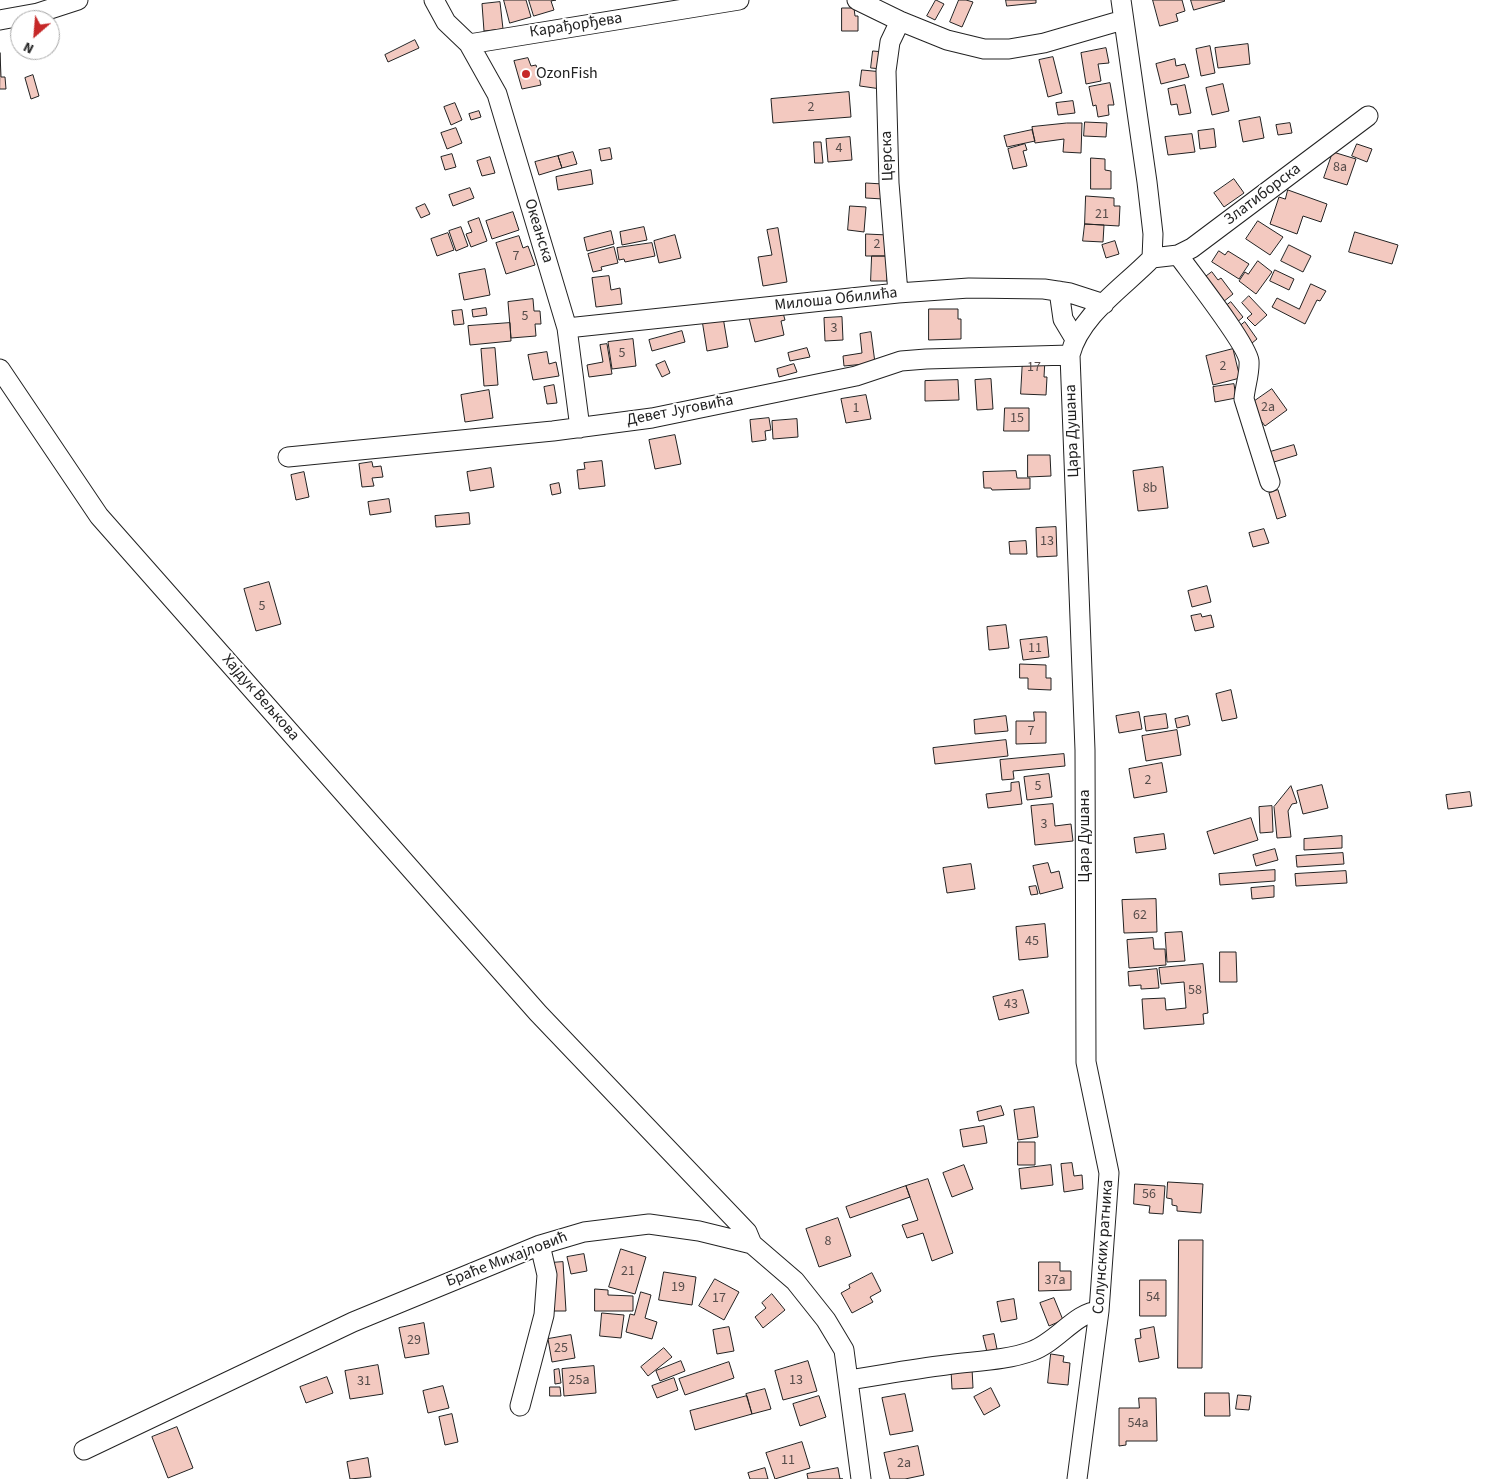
<!DOCTYPE html>
<html>
<head>
<meta charset="utf-8">
<style>
  body { margin:0 }
  #map { position:relative; width:1502px; height:1479px; overflow:hidden; background:#fff; font-family:"Source Sans 3",sans-serif }
  canvas { display:block }
  .north { position:absolute; left:10px; top:10px; width:50px; height:50px; box-sizing:border-box; background:#fff; border:1px solid #a7a7a7; border-radius:50%; rotate:207deg; font-size:14px; font-weight:700; line-height:20px; text-align:center; color:#222 }
  .north::after { content:''; display:block; margin:auto; width:18px; height:22px; background:#c62828; clip-path:polygon(50% 0,100% 100%,50% 72%,0 100%) }
</style>
</head>
<body>
<div id="map">
<canvas width="1502" height="1479"></canvas>
<div class="north">N</div>
</div>
<script>
const g = document.querySelector('canvas').getContext('2d');
g.lineJoin = 'round';
function paint(path, color) { g.fillStyle = color; g.fill(path, 'evenodd'); }
function strokePath(path, color, width, dash) { g.strokeStyle = color; g.lineWidth = width; g.lineCap = dash ? 'butt' : 'round'; g.setLineDash(dash || []); g.stroke(path); }
function write(font, color, halo, rows, align = 'center') {
  g.font = font + ' "Source Sans 3",sans-serif'; g.lineWidth = 4; g.setLineDash([]); g.textBaseline = 'middle'; g.strokeStyle = halo; g.fillStyle = color; for (const [text, x, y, turn = 0] of rows) {
    g.save(); g.translate(x, y); g.rotate((+turn || 0) * Math.PI / 180); g.textAlign = isNaN(turn) ? turn : align; if (halo) g.strokeText(text, 0, 0); g.fillText(text, 0, 0); g.restore();
  }
}
const building = new Path2D(`
  M504 0H526L531 17 510 23Z
  M529 0H556L551 1 554 10 534 16Z
  M936 0 944 4 935 20 927 16Z
  M959 0H966L973 2 962 27 950 22Z
  M1006 0H1036V3L1007 6Z
  M1153 0H1182L1185 11 1176 14 1178 21 1160 26Z
  M1191 0H1224L1225 1 1194 10Z
  M500 2 503 29 484 31 482 4Z
  M842 8H854L855 16H858V31H842Z
  M415 40 419 48 388 62 385 55Z
  M1248 44 1250 64 1218 68 1215 48Z
  M1210 46 1215 73 1201 76 1196 49Z
  M1106 48 1109 63 1098 64 1101 81 1086 84 1081 53Z
  M873 51 884 52 882 69 871 68Z
  M0 53 1 77H5L6 89H0Z
  M1053 57 1062 93 1048 97 1039 60Z
  M528 58 531 66 536 65 541 85 522 89 514 61Z
  M1175 59 1176 66 1185 64 1189 77 1161 84 1156 64Z
  M862 70 883 72 881 89 860 86Z
  M33 75 39 96 31 99 25 78Z
  M1110 83 1114 105H1108L1109 115 1098 117 1096 105 1093 106 1089 87Z
  M1223 84 1229 111 1212 115 1206 88Z
  M1185 85 1191 113 1179 115 1177 104 1171 105 1168 89Z
  M849 92 851 117 773 123 771 99Z
  M1073 101 1075 113 1058 115 1056 103Z
  M455 103 462 120 451 125 444 107Z
  M479 111 481 117 471 120 469 114Z
  M1260 117 1264 138 1243 142 1239 121Z
  M1085 122 1107 123 1106 137 1084 136Z
  M1067 123H1082L1081 153 1063 152 1064 139 1035 143 1032 127Z
  M1290 123 1292 133 1278 135 1276 125Z
  M456 128 462 143 447 149 441 133Z
  M1214 129 1216 147 1200 149 1198 131Z
  M1032 130 1035 141 1007 147 1004 136Z
  M1192 134 1195 152 1168 155 1165 137Z
  M850 137 852 160 828 162 826 139Z
  M814 142H821L823 163H815Z
  M1025 144 1027 150 1023 151 1027 166 1013 169 1008 149Z
  M1357 144 1372 149 1367 162 1352 156Z
  M610 148 612 159 601 161 599 150Z
  M573 152 577 164 562 168 558 156Z
  M1333 152 1356 159 1347 185 1324 178Z
  M452 154 456 167 445 170 441 157Z
  M558 156 562 168 539 175 535 162Z
  M490 157 495 173 482 176 477 161Z
  M1091 158 1105 159V170L1111 171V189H1091Z
  M591 170 593 184 558 190 556 177Z
  M1234 179 1244 193 1224 207 1214 193Z
  M866 183 883 184V199L866 198Z
  M470 188 474 198 453 206 449 195Z
  M1288 190 1327 204 1321 222 1303 216 1297 234 1270 224 1279 197 1285 199Z
  M1086 196 1114 198V206H1120L1119 226 1085 224Z
  M425 204 430 214 421 218 416 208Z
  M850 206 866 207 864 232 848 230Z
  M513 212 519 230 492 239 486 221Z
  M479 218 487 241 471 247 466 234 472 232 468 222Z
  M1258 221 1283 237 1270 255 1246 239Z
  M1085 224 1104 225 1103 242 1083 241Z
  M461 227 468 246 456 251 449 231Z
  M644 227 647 240 622 245 620 232Z
  M778 228 787 282 763 286 758 257 772 255 767 230Z
  M611 231 614 244 587 251 584 238Z
  M1355 232 1398 245 1392 264 1349 252Z
  M448 233 454 250 437 256 431 239Z
  M866 234 888 235V256H866Z
  M675 235 681 258 659 263 654 241Z
  M519 236 523 248 528 246 535 265 506 274 496 243Z
  M1115 241 1119 254 1106 258 1102 245Z
  M652 243 655 256 625 262 624 259 619 260 617 248Z
  M1289 245 1311 256 1303 272 1281 261Z
  M614 247 618 263 601 267 602 270 593 272 588 254Z
  M1219 251 1225 255 1228 251 1249 264 1239 279 1212 262Z
  M872 256H888L887 281H871Z
  M1258 261 1272 272 1256 294 1239 281 1245 272 1248 274Z
  M485 269 490 295 464 300 459 274Z
  M1275 270 1294 279 1289 290 1270 281Z
  M1212 272 1218 280 1221 278 1233 294 1218 306 1200 281Z
  M609 276 611 290 620 288 622 304 596 307 592 278Z
  M1311 284 1326 291 1320 301 1317 300 1305 324 1272 307 1277 298 1299 309Z
  M1249 296 1267 315 1255 326 1247 318 1252 314 1242 303Z
  M533 299 534 311H540L541 324H535L536 336 511 338 508 302Z
  M1231 302 1243 317 1234 325 1222 309Z
  M486 308 487 315 473 317 472 310Z
  M782 309 785 320 781 321 784 335 755 342 748 314Z
  M929 309H958V319H961V339L929 340Z
  M462 310 464 324 454 325 452 311Z
  M723 317 728 347 707 351 702 320Z
  M842 317 843 340 825 341 824 318Z
  M1245 322 1257 339 1247 347 1235 330Z
  M510 323 511 341 470 345 468 326Z
  M682 331 685 342 652 351 649 340Z
  M871 332 875 363 844 366 843 356 862 353 860 334Z
  M633 339 636 366 612 369 608 342Z
  M607 344 612 374 589 377 587 365 603 362 600 345Z
  M495 348 498 385 484 386 481 349Z
  M807 348 810 357 790 361 788 353Z
  M1233 349 1240 378 1213 385 1206 356Z
  M547 352 549 364 556 362 559 376 533 380 528 355Z
  M1023 358 1045 359 1044 377H1047L1046 395 1021 394Z
  M665 361 670 373 662 377 656 365Z
  M794 364 797 372 779 377 777 369Z
  M991 379 993 409 977 410 975 380Z
  M958 380 959 400 925 401V381Z
  M1234 384 1236 398 1215 402 1213 387Z
  M554 385 557 403 547 404 544 387Z
  M1272 389 1287 410 1265 426 1249 405Z
  M489 390 493 418 465 422 461 395Z
  M866 395 871 419 846 423 841 399Z
  M1005 408H1029V431H1004Z
  M769 418 771 430 765 431 766 440 752 442 750 420Z
  M797 419 798 437 773 439 772 421Z
  M675 435 681 464 655 469 649 440Z
  M1294 445 1297 455 1274 462 1270 452Z
  M1028 455H1050L1051 476 1028 477Z
  M602 461 605 486 579 489 577 470 585 469 584 463Z
  M372 462 373 467 381 466 383 477 372 478 374 486 362 487 359 464Z
  M1163 467 1168 508 1138 511 1133 471Z
  M491 468 494 487 470 491 467 472Z
  M1016 471 1017 478H1030V489L992 490 991 488H984L983 472Z
  M304 472 309 497 296 500 291 475Z
  M559 483 561 493 552 495 550 485Z
  M1278 490 1286 516 1277 519 1269 493Z
  M389 499 391 512 370 515 368 502Z
  M469 513 470 524 436 527 435 516Z
  M1056 527 1057 556 1037 557 1036 528Z
  M1264 529 1269 543 1253 547 1249 533Z
  M1026 541 1027 554H1010L1009 542Z
  M269 582 281 624 256 631 244 589Z
  M1207 586 1211 602 1192 607 1188 591Z
  M1201 614 1202 617 1211 615 1214 627 1195 631 1191 616Z
  M1006 625 1009 648 989 650 987 627Z
  M1047 637 1049 657 1023 660 1020 640Z
  M1020 664 1046 665V678H1051V690L1028 689V678H1020Z
  M1231 690 1237 718 1222 721 1216 694Z
  M1034 712H1046V743L1016 744V721H1034Z
  M1139 712 1142 729 1119 733 1116 716Z
  M1166 714 1168 728 1146 731 1144 717Z
  M1006 716 1008 731 975 734 974 720Z
  M1188 716 1190 725 1177 728 1175 719Z
  M1177 730 1181 755 1146 761 1142 736Z
  M1006 740 1008 756 935 764 933 748Z
  M1064 754 1065 766 1013 771 1014 779 1002 780 1000 760Z
  M1162 763 1167 792 1134 798 1129 769Z
  M1049 774 1052 797 1027 800 1024 777Z
  M1019 782 1022 804 988 808 986 794 1011 791V783Z
  M1322 785 1328 808 1303 814 1297 791Z
  M1291 786 1297 803 1292 804 1288 811 1291 837 1277 838 1274 807Z
  M1470 792 1472 806 1448 809 1446 795Z
  M1053 804 1055 826 1071 824 1073 841 1035 845 1031 806Z
  M1272 806 1273 832 1260 833 1259 807Z
  M1251 818 1258 840 1214 854 1207 832Z
  M1164 834 1166 849 1136 853 1134 838Z
  M1342 836V848L1304 850V839Z
  M1275 849 1278 860 1256 866 1253 855Z
  M1343 853 1344 864 1297 867 1296 856Z
  M1048 863 1051 873 1059 871 1063 888 1040 894 1033 866Z
  M971 864 975 889 947 893 943 868Z
  M1275 870V881L1220 885 1219 874Z
  M1346 871 1347 883 1296 886 1295 874Z
  M1036 886 1038 894 1031 895 1029 887Z
  M1274 886V897L1252 899 1251 888Z
  M1156 899 1157 932 1124 933 1122 900Z
  M1045 924 1048 957 1019 960 1016 927Z
  M1182 932 1185 961 1167 962 1165 933Z
  M1153 938 1154 949H1165L1166 965 1129 968 1127 940Z
  M1220 952H1236L1237 982H1220Z
  M1203 964 1208 1013 1203 1014 1204 1024 1144 1029 1142 999 1165 998 1166 1010 1186 1008 1184 982 1161 984 1159 968Z
  M1157 969 1159 988 1141 989V985L1129 986 1128 972Z
  M1023 990 1029 1013 999 1020 993 997Z
  M1001 1106 1004 1115 979 1121 977 1112Z
  M1034 1107 1038 1137 1018 1140 1014 1110Z
  M984 1126 987 1143 963 1147 960 1130Z
  M1018 1142H1035V1165H1018Z
  M1072 1163 1074 1176 1082 1175 1083 1189 1064 1192 1061 1164Z
  M964 1165 973 1189 952 1197 943 1173Z
  M1051 1165 1053 1185 1021 1189 1019 1169Z
  M928 1179 953 1253 932 1261 923 1233 907 1238 902 1225 918 1220 906 1186Z
  M1168 1182 1203 1184 1201 1213 1177 1211V1206L1172 1205V1199L1167 1198Z
  M1135 1184 1165 1186 1163 1214 1149 1213 1150 1206 1134 1204Z
  M906 1186 910 1197 850 1218 846 1207Z
  M838 1218 851 1256 819 1267 806 1229Z
  M1179 1240H1203L1202 1368H1178Z
  M621 1249 646 1257 635 1294 609 1287Z
  M584 1254 587 1271 571 1274 567 1257Z
  M563 1262 566 1311H553L550 1263Z
  M1039 1262H1060V1271H1071V1290L1039 1291Z
  M664 1272 696 1277 692 1305 659 1300Z
  M872 1273 881 1291 870 1297 873 1302 852 1313 841 1293 850 1288 849 1285Z
  M715 1279 739 1292 724 1320 699 1306Z
  M1140 1280H1166V1316H1140Z
  M595 1289 608 1290V1295L633 1296V1311H595Z
  M641 1292 651 1295 645 1318 657 1322 652 1339 626 1332 630 1314 634 1315Z
  M772 1294 785 1310 763 1328 755 1317 766 1308 762 1303Z
  M1054 1298 1063 1320 1049 1326 1040 1303Z
  M1014 1299 1017 1319 1001 1322 997 1302Z
  M602 1313 624 1315 621 1338 600 1336Z
  M424 1323 429 1354 405 1358 399 1328Z
  M729 1327 734 1351 717 1354 713 1330Z
  M1154 1327 1159 1358 1139 1362 1135 1339 1141 1338 1140 1330Z
  M994 1334 998 1354 988 1356 983 1336Z
  M571 1335 575 1358 552 1362 548 1339Z
  M664 1348 672 1357 648 1376 641 1367Z
  M1051 1354 1064 1356 1063 1362 1070 1363 1068 1385 1048 1383Z
  M681 1361 685 1371 660 1381 656 1371Z
  M808 1361 817 1391 783 1400 775 1371Z
  M729 1362 734 1378 685 1395 679 1379Z
  M378 1365 383 1394 350 1399 345 1371Z
  M594 1366 596 1393 564 1396 562 1369Z
  M972 1368 973 1388 952 1389 951 1370Z
  M559 1369 561 1383 555 1384 554 1370Z
  M327 1377 333 1393 306 1403 300 1387Z
  M674 1378 678 1390 657 1398 652 1386Z
  M443 1386 449 1408 428 1413 423 1391Z
  M550 1387H560L561 1396H550Z
  M991 1388 1000 1406 984 1415 974 1397Z
  M765 1389 771 1409 752 1414 746 1394Z
  M1205 1393H1229L1230 1416H1205Z
  M905 1394 913 1431 890 1435 882 1398Z
  M1238 1395 1251 1396 1249 1410 1236 1409Z
  M747 1396 752 1414 695 1430 690 1411Z
  M819 1396 826 1417 800 1426 793 1404Z
  M1139 1398H1156L1157 1441H1126V1445L1119 1446V1408H1139Z
  M452 1414 458 1442 445 1445 439 1417Z
  M177 1427 193 1468 168 1478 152 1437Z
  M802 1442 810 1468 775 1479 766 1453Z
  M918 1446 924 1475 905 1479H890L884 1453Z
  M368 1458 371 1477 350 1479 347 1462Z
  M765 1468 768 1479H750L748 1473Z
  M838 1468 840 1479H843H808L807 1474Z`);
const minor = new Path2D(`
  M434 0 446 22 469 44 497 94 567 328 580 428
  M857 0 900 21 947 40 984 49H1009L1044 43 1123 20
  M0 20 38 13 78 0
  M469 44 739 0
  M1178 255C1191 273 1247 344 1249 361 1250 373 1245 386 1244 399L1270 482
  M1152 258 1178 255 1192 248 1368 116
  M1059 291 1063 319 1075 339
  M898 293 889 183 886 71 890 42 900 21
  M567 328 898 293 969 288 1044 289 1070 293 1104 304
  M0 369 99 516 538 1013 747 1232 752 1244
  M288 457 553 431 652 418 856 376 901 361 926 359 1070 355
  M848 1380C881 1375 913 1369 946 1365 974 1361 1005 1361 1032 1351 1057 1342 1076 1312 1099 1311
  M520 1406 544 1315 547 1275 540 1245
  M84 1450 353 1322 540 1245 584 1232 649 1224 699 1231 752 1244 795 1281 826 1320 844 1350 861 1479
  M1077 1479 1099 1311 1109 1173 1086 1062 1085 750 1070 355C1080 315 1124 287 1152 258L1153 234 1147 182 1121 0`);
const markers = [
  [526,74,5,"#c62828"]
];
const numberNames = [
  ["2",811,108],
  ["4",839,149],
  ["8a",1340,168],
  ["21",1102,215],
  ["2",877,245],
  ["7",516,257],
  ["5",525,317],
  ["3",834,329],
  ["5",622,354],
  ["2",1223,367],
  ["17",1034,368],
  ["2a",1268,408],
  ["1",856,409],
  ["15",1017,419],
  ["8b",1150,489],
  ["13",1047,542],
  ["5",262,607],
  ["11",1035,649],
  ["7",1031,732],
  ["2",1148,781],
  ["5",1038,787],
  ["3",1044,825],
  ["62",1140,916],
  ["45",1032,942],
  ["58",1195,991],
  ["43",1011,1005],
  ["56",1149,1195],
  ["8",828,1242],
  ["21",628,1272],
  ["37a",1055,1281],
  ["19",678,1288],
  ["54",1153,1298],
  ["17",719,1299],
  ["29",414,1341],
  ["25",561,1349],
  ["25a",579,1381],
  ["13",796,1381],
  ["31",364,1382],
  ["54a",1138,1424],
  ["11",788,1461],
  ["2a",904,1464]
];
const streetNames = [
  ["Карађорђева",576,26,-9],
  ["Церска",888,156,-92],
  ["Златиборска",1263,195,-37],
  ["Океанска",538,231,73],
  ["Милоша Обилића",836,300,-6],
  ["Девет Југовића",680,411,-11],
  ["Цара Душана",1073,431,-92],
  ["Хајдук Вељкова",260,698,49],
  ["Цара Душана",1085,836,-90],
  ["Солунских ратника",1104,1247,-86],
  ["Браће Михајловић",507,1260,-21]
];
const poiNames = [
  ["OzonFish",536,74]
];
paint(building, '#f3c9c0');
strokePath(building, '#222', 1);
strokePath(minor, '#222', 21);
strokePath(minor, '#fff', 19);
for (const [x, y, r, color] of markers) { const dot = new Path2D(); dot.arc(x, y, r, 0, 2 * Math.PI); g.fillStyle = color; g.fill(dot); strokePath(dot, '#fff', 2); }
write('14px', '#564c4a', null, numberNames);
write('16px', '#222', '#fff', streetNames);
write('16px', '#222', '#fff', poiNames, 'left');
</script>
</body>
</html>
